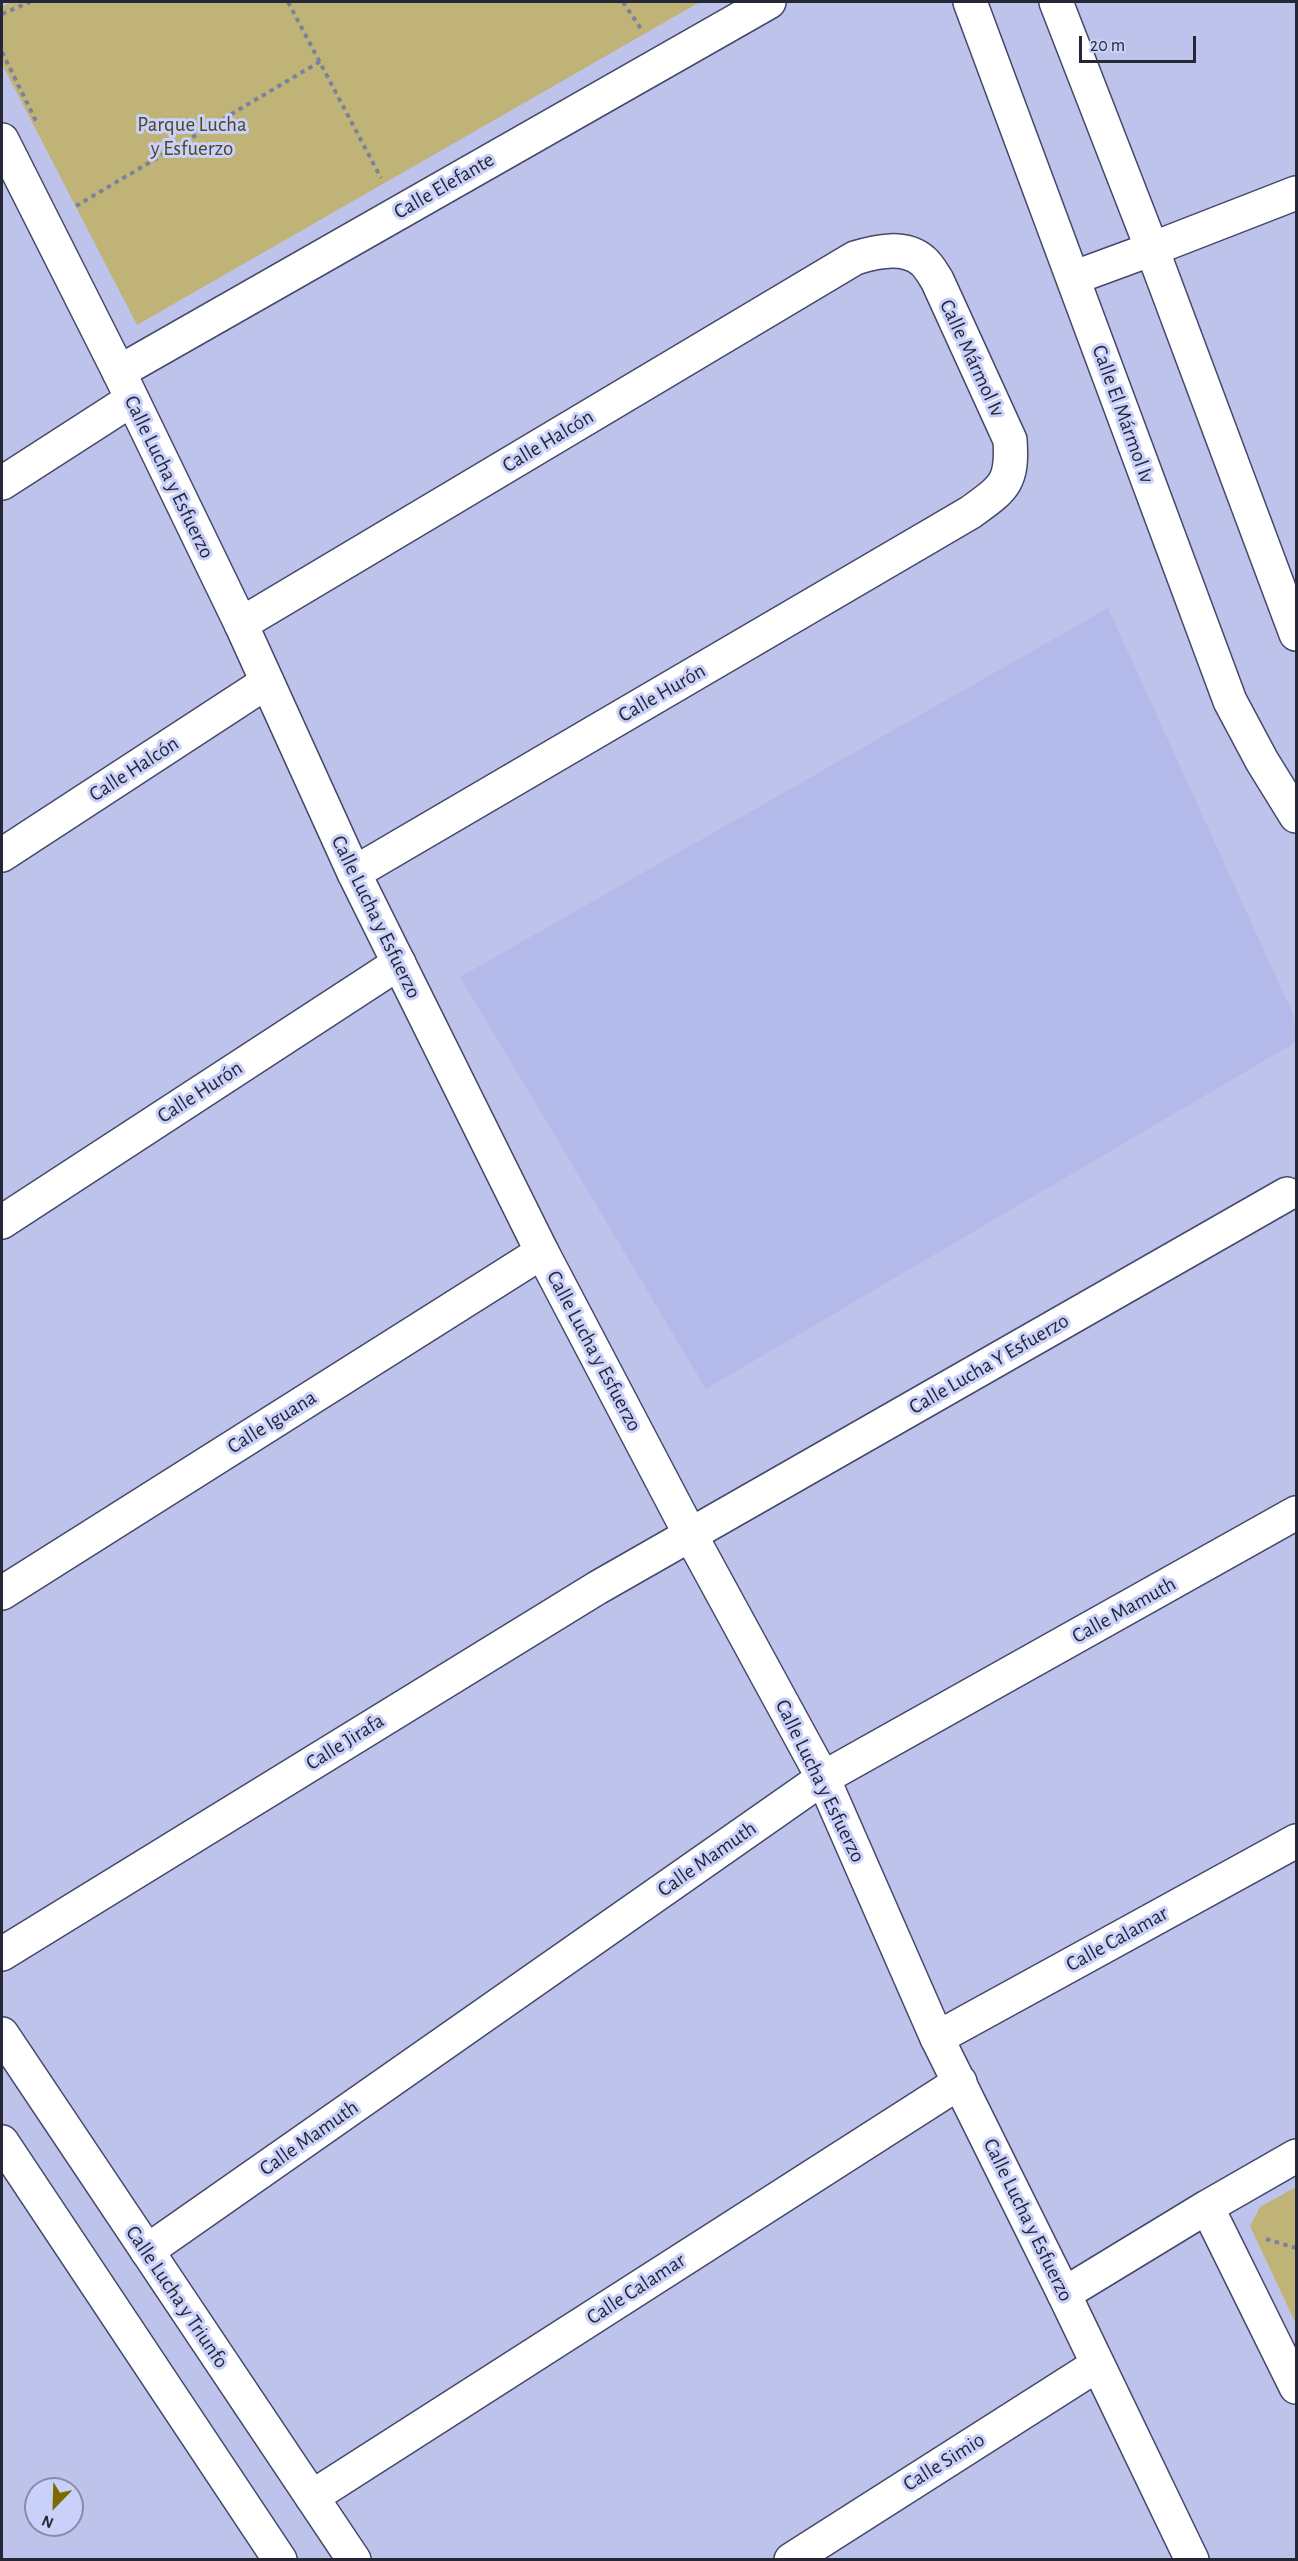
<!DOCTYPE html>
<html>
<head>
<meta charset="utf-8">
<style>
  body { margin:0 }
  #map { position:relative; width:1298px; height:2561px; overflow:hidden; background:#bdc3eb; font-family:"Alegreya Sans",sans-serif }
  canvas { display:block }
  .frame { position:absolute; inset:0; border:3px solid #252736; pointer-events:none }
  .north { position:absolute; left:24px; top:2477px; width:60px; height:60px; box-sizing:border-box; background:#c9d0f9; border:2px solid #878cab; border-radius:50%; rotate:203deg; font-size:16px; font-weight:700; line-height:24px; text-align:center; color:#252736 }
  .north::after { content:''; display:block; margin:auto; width:21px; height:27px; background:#7c6a01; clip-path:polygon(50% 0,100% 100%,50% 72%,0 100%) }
  .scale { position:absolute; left:1079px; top:36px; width:117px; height:27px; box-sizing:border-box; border:3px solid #252736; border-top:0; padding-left:8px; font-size:18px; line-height:21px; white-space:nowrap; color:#252736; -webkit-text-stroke:4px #c9d0f9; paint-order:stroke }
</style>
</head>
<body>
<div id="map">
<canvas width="1298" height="2561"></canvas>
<div class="frame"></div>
<div class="north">N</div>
<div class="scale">20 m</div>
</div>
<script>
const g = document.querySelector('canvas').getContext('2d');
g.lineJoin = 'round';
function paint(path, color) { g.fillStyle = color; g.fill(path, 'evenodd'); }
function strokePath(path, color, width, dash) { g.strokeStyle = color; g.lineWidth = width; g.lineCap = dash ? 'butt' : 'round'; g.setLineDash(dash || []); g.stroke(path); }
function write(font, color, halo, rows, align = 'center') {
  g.font = font + ' "Alegreya Sans",sans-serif'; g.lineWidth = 6; g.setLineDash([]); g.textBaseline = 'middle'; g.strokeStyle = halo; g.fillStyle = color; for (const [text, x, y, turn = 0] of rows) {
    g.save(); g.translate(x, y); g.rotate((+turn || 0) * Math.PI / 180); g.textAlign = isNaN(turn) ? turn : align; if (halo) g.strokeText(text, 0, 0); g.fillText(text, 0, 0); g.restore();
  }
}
const built = new Path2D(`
  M1108 608 1296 1021V1042L706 1389 460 977Z`);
const green = new Path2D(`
  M12 2H700L137 325 2 64V6Z
  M1296 2187V2324L1250 2226 1260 2207Z`);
const path = new Path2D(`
  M288 2 381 178
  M623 2 641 29
  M2 14 30 2
  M2 52 36 121
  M76 206 321 61
  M1266 2239 1296 2248`);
const street = new Path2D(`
  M1152 249 1296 193
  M119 372 769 2
  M2 483 131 400
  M241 624 855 258C877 251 905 245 923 261 929 266 933 274 937 280L1010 440C1013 483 1004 488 971 512L354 873
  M2 855 267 682
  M2 1222 399 963
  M2 1593 542 1252
  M2 1954 597 1588 1287 1194
  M937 2038 1296 1841
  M1207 2207 1296 2387
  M147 2251 823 1778 1296 1513
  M1064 2294 1207 2207 1296 2156
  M312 2497 960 2082
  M791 2560 1097 2365`);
const secondary = new Path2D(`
  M970 2 1230 701 1262 761 1296 816
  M1056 2 1152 249 1296 634
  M2 140 119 372 241 624 354 873 542 1252 690 1534 823 1778 937 2038 1064 2294 1192 2560
  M1073 278 1152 249
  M2 2034 354 2560
  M2 2142 280 2560`);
const parkNames = [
  ["Parque Lucha",192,125],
  ["y Esfuerzo",192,149]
];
const streetNames = [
  ["Calle Elefante",444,186,-30],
  ["Calle Mármol Iv",972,358,65],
  ["Calle El Mármol Iv",1123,414,70],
  ["Calle Halcón",548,441,-31],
  ["Calle Lucha y Esfuerzo",169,477,64],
  ["Calle Hurón",662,693,-30],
  ["Calle Halcón",134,769,-33],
  ["Calle Lucha y Esfuerzo",376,917,64],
  ["Calle Hurón",200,1092,-33],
  ["Calle Lucha y Esfuerzo",594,1351,62],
  ["Calle Lucha Y Esfuerzo",989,1364,-30],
  ["Calle Iguana",272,1422,-32],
  ["Calle Mamuth",1124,1610,-29],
  ["Calle Jirafa",345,1742,-32],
  ["Calle Lucha y Esfuerzo",820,1781,64],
  ["Calle Mamuth",707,1859,-35],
  ["Calle Calamar",1117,1939,-29],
  ["Calle Mamuth",309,2138,-35],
  ["Calle Lucha y Esfuerzo",1028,2220,64],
  ["Calle Calamar",636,2289,-33],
  ["Calle Lucha y Triunfo",177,2297,56],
  ["Calle Simio",944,2462,-32]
];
paint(built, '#b3bae9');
paint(green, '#c0b377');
strokePath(street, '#44486a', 36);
strokePath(secondary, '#44486a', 36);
strokePath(path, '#7c819e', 4, [4.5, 4.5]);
strokePath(street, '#fff', 33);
strokePath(secondary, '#fff', 33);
write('21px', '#4f4720', '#c9d0f9', parkNames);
write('21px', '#252736', '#c9d0f9', streetNames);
</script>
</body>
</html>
